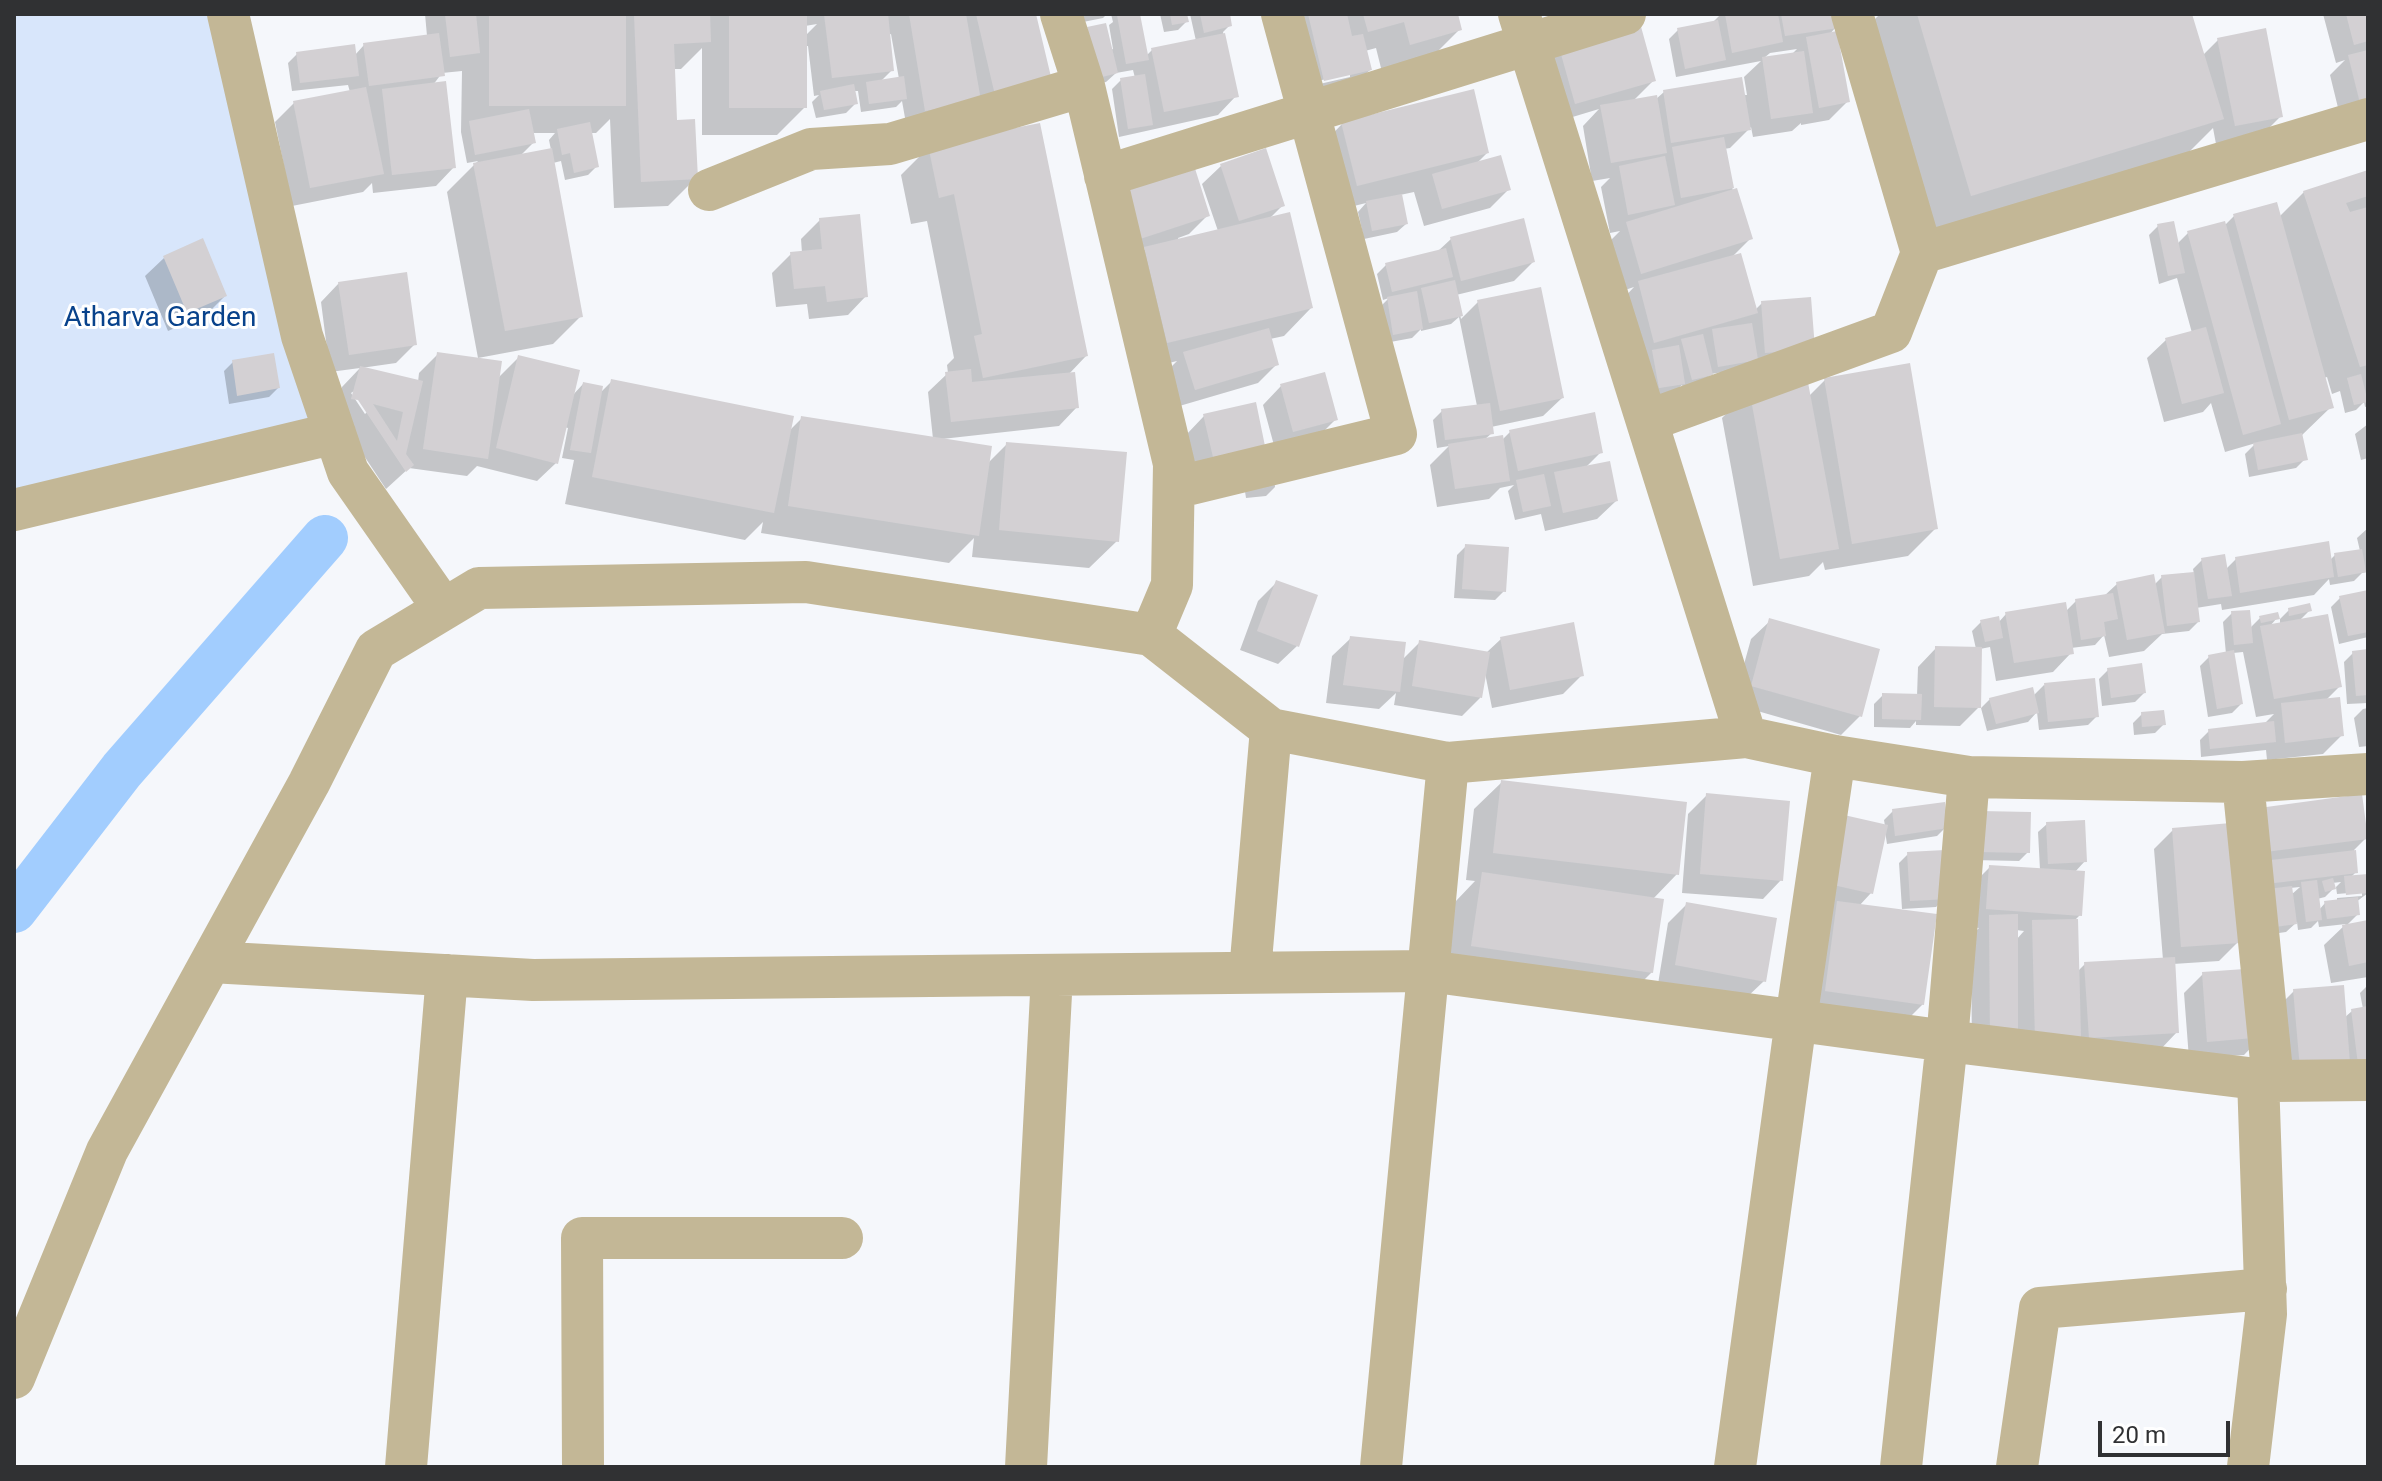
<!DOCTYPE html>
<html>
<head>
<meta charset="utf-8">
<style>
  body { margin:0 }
  #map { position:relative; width:2382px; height:1481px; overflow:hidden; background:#f5f7fb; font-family:Roboto,sans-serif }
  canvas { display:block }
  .frame { position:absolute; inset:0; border:16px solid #303133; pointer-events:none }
  .scale { position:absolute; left:2098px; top:1421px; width:132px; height:36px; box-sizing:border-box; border:4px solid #303133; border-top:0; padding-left:10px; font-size:24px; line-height:28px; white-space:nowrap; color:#303133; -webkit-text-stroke:6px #fff; paint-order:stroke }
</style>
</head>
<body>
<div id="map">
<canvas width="2382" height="1481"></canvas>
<div class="frame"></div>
<div class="scale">20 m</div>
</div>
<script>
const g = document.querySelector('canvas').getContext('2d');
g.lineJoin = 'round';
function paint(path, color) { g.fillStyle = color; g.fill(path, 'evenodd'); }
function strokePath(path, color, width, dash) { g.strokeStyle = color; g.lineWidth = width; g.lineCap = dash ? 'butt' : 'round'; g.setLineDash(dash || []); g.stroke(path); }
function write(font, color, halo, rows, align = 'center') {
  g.font = font + ' Roboto,sans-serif'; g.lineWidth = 6; g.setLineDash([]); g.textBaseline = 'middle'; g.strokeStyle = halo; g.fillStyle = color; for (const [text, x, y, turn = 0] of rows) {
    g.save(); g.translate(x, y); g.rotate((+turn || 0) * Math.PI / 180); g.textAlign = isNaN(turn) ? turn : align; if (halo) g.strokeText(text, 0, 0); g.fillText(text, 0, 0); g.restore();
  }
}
const green = new Path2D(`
  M14 14H239L335 433 14 498Z`);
const shadow = new Path2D(`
  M425 14H1034L1050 81 907 129 902 101 896 107 861 112 858 91H853L855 104 846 113 816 118 812 102 819 95 814 96 808 46H805V107L777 135H702V48L681 69H673L675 123 696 178 668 206 614 208 610 119 596 133H590L597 166 588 175 565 180 561 161 553 163 581 316 553 344 478 358 447 192 478 161 467 163 461 132 462 71 442 73 433 85 454 167 436 186 373 193 372 183 363 192 292 206 275 122 294 103 350 92 348 85 292 91 288 63 297 54 355 55 364 45 427 36ZM817 24 805 36V26ZM891 34 899 79 880 82 892 70 888 35ZM532 133H555L549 140 551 150 520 156 534 142Z
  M1071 14H1107L1103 18 1073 24Z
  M1111 14H1138L1146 56 1152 50 1196 41 1190 14H1228L1230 25 1223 32 1236 96 1218 115 1119 137 1112 89 1121 80 1135 78 1133 70 1116 73 1106 82 1090 85 1110 50 1113 49 1109 25 1113 22Z
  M1160 14H1185L1187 21 1178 30 1164 32Z
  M1286 14H1456L1460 29 1432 57 1382 72 1376 48 1365 51 1370 70 1351 88 1306 99ZM1350 73V77L1315 85 1314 82Z
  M1721 14H1834L1836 27 1829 35 1848 101 1829 120 1801 125V123L1792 131 1753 137 1751 127 1730 148 1724 149 1733 191 1751 238 1732 257 1755 310 1762 303 1813 348 1747 368 1711 374 1702 383 1683 388 1682 385 1674 392 1650 396 1620 302 1634 287 1622 291 1608 243 1620 231 1610 233 1601 187 1610 178 1592 181 1583 126 1599 109 1556 122 1541 67 1560 49 1654 80 1633 101 1656 99 1664 92 1747 95 1744 77 1761 61 1676 77 1669 39 1678 30 1711 24ZM1797 49 1791 55 1764 58 1770 53Z
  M1880 14H2190L2203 55 2218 40 2281 116 2262 135 2216 144 2213 128 2186 155 1935 231 1873 21Z
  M2323 14H2368V113L2341 120 2330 75 2345 60 2336 63Z
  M1342 124 1487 153 1476 164 1509 189 1490 208 1424 226 1414 192 1400 195 1406 224 1397 232 1364 239 1358 212 1366 203 1330 212 1315 152Z
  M929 147 1086 356 1068 375 1077 407 1059 426 942 439 988 463 1007 444 1117 541 1089 568 972 557 974 538 949 563 761 533 763 522 745 540 565 504 574 460 562 458 568 428 564 427 556 463 537 481 477 466 467 476 409 468 386 489 339 418 334 417 342 387 360 368 330 372 321 302 339 283 415 344 396 363 361 368 418 382 419 373 438 354 498 378 519 357 572 396 583 384 600 393 612 381 789 431 802 418 933 439 928 392 948 373 947 365 954 358 927 221 911 224 901 175ZM354 391 368 411 365 414 351 393Z
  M1221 166 1283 205 1269 219 1311 308 1284 336 1270 339 1277 364 1258 383 1176 407 1166 372 1177 361 1140 370 1117 277 1146 248 1121 257 1104 203 1208 215 1189 234 1178 238 1179 241 1218 231 1202 184Z
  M2368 172V406L2365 407 2364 402 2356 410 2345 413 2340 391 2332 394 2327 377 2324 378 2331 407 2301 436 2305 459 2296 468 2249 477 2245 454 2256 443 2225 452 2211 403 2203 412 2164 422 2147 358 2166 340 2192 333 2177 278 2159 284 2149 235 2158 226 2177 244 2188 233 2224 226 2234 216 2279 217 2304 192Z
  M820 220 866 296 848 315 809 319 807 304 776 307 772 273 791 254 802 253 801 239Z
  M1451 239 1533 262 1514 281 1456 295 1461 319 1478 302 1562 398 1543 416 1491 427 1492 433 1484 440H1502L1510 432 1601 452 1586 467 1616 501 1597 519 1545 531 1541 514 1515 520 1508 491 1514 485 1500 488 1489 499 1437 507 1430 465 1449 446 1437 448 1433 420 1442 411 1477 406 1459 317 1451 324 1421 331V329L1412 338 1385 343 1379 308 1389 298 1383 300 1377 274 1386 265 1437 252Z
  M164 258 225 296 206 315 168 331 145 276Z
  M233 362 278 388 269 397 229 404 224 371Z
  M1825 380 1936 528 1908 556 1825 570 1823 562 1809 576 1753 586 1722 418 1750 390 1809 396Z
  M1281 386 1336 419 1317 438 1275 449 1263 405Z
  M1204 416 1244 464 1195 475 1186 435Z
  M2368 424V458L2361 460 2355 434Z
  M1274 474 1275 487 1266 496 1246 498 1244 485Z
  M2368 528V572L2362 573 2354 581 2330 585 2329 579 2314 595 2222 610 2221 604 2196 608 2198 622 2189 631 2162 634 2144 651 2109 657 2104 635 2095 645 2071 648V653L2053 672 1996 681 1990 647 1980 649 1979 707 1960 726 1916 725V721L1910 728 1874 727V704L1883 695 1917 696 1918 667 1936 648 1976 649 1972 631 1981 622 1998 623 2006 614 2065 612 2076 601 2104 596 2117 584 2154 585 2162 577 2194 574 2193 569 2202 560 2226 569 2236 559 2330 560 2335 555 2360 551 2357 538Z
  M1466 546 1504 591 1495 600 1454 598 1457 555Z
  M1277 582 1297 646 1278 664 1240 650 1258 601Z
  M2368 592V637L2339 644 2331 607 2340 598Z
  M2289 610H2310L2299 621 2340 686 2325 701 2342 735 2323 754 2267 760 2266 750 2201 757 2200 740 2209 731 2263 725 2274 714 2256 717 2243 652 2233 653 2241 704 2232 713 2208 717 2200 666 2209 657 2226 654 2223 622 2232 613 2250 628 2260 618H2277L2270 626 2280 624V619Z
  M1770 621 1860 716 1841 735 1733 704 1751 639Z
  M1351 638 1401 661 1420 642 1486 653 1501 639 1582 675 1563 694 1492 708 1485 673 1480 698 1462 716 1394 705 1396 693 1379 709 1326 703 1332 656Z
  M2368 651V703L2347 704 2344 662 2353 653Z
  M2108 670 2144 693 2135 702 2102 706 2099 679Z
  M2044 685 2097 716 2088 725 2039 730 2037 712 2028 722 1987 731 1981 708 1990 699 2033 696Z
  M2368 708V746L2359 747 2354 718 2363 709Z
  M2142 714 2164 724 2155 733 2134 735 2133 723Z
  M1502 782 1677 874 1652 900V972L1624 1000 1445 974 1455 902 1475 881 1466 880 1474 809Z
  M1707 795 1781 880 1763 899 1682 893 1688 814Z
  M1893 811 1946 827 1937 836 1887 844 1885 831 1871 893 1859 906 1923 1004 1895 1032 1798 1018 1811 902 1885 826 1884 820Z
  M1972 822 2028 852 2019 861 1972 860Z
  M2047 824 2085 861 2074 873 2080 915 2076 919 2077 972 2085 964 2163 960 2154 849 2173 830 2238 942 2219 961 2173 964 2177 1032 2159 1051 1972 1057 1971 936 1979 928 1969 927 1971 886 1990 867 2040 870 2038 832ZM2016 930 2024 931 2016 940Z
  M2241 829 2366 838 2354 850 2356 872 2351 877 2368 886V893L2356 902 2358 914 2346 926 2368 922V977L2331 983 2324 945 2346 924 2319 927 2318 921 2311 928 2298 930 2297 922 2286 932 2258 936ZM2341 882 2336 887 2337 894 2362 892V896L2337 898V901L2325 903 2319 910 2317 899 2325 897 2334 888 2332 883ZM2300 887 2291 895 2290 888Z
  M1908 854 1945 898 1936 907 1902 909 1899 863Z
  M1687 904 1764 981 1745 999 1658 984 1668 923Z
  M2203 974 2262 1036 2244 1055 2189 1059 2184 993Z
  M2368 985V1070L2282 1086 2275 1010 2294 991 2344 1018 2352 1011 2363 1009 2360 993Z`);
const canal = new Path2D(`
  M14 910 122 770 325 538`);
const building = new Path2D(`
  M445 14H476L480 53 450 57Z
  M489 14H626V106H489Z
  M634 14H710L711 42 674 44 677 120 695 119 698 179 641 182Z
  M729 14H807V108H729Z
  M824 14H888L894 71 832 78Z
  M909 14H966L981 101 925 111Z
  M976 14H1036L1052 81 995 95Z
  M1140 14 1149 60 1126 64 1117 15Z
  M1170 14H1187L1189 22 1172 25Z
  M1200 14H1230L1232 26 1204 33Z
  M1308 14H1347L1352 36 1363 34 1372 70 1324 81Z
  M1363 14H1458L1462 30 1410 45 1404 22 1368 32Z
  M1725 14H1778L1783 42 1732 53Z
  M1781 14H1836L1838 28 1785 36Z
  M1917 14H2192L2224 119 1971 196Z
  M2346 14H2368V41L2354 45Z
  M1718 20 1726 60 1685 69 1677 28Z
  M1106 23 1118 73 1098 78 1087 27Z
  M1640 23 1656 81 1575 104 1559 47Z
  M2266 28 2283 117 2235 126 2217 38Z
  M1837 31 1850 102 1819 108 1806 37Z
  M439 33 445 76 369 86 363 43Z
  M1225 33 1239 97 1164 112 1151 48Z
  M355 44 359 76 300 83 296 52Z
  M2368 50V100L2360 103 2348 55Z
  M1804 51 1813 113 1771 119 1762 57Z
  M1145 74 1153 125 1128 129 1120 78Z
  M904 76 907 99 869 104 866 82Z
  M1742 77 1751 130 1671 143 1663 90Z
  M446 81 456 168 392 175 382 89Z
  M854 84 858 104 824 110 820 91Z
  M366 87 384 174 310 188 293 101Z
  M1474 89 1489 153 1357 186 1341 122Z
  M1657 95 1667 153 1611 163 1600 105Z
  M529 109 536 143 475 155 469 121Z
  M590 122 599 167 574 173 570 153 562 155 557 129Z
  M1040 123 1088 356 983 378 974 336 982 334 954 194 939 198 928 145Z
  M1724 137 1734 188 1681 198 1672 147Z
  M552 148 583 317 505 331 473 163Z
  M1266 148 1285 206 1239 221 1220 164Z
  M1501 155 1511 190 1442 209 1432 174Z
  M1665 156 1675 205 1628 215 1619 166Z
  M1192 159 1210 216 1140 239 1122 183Z
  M2368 170V196L2346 203 2350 212 2368 207V365L2360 367 2303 191Z
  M1737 188 1753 239 1641 274 1626 222Z
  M1402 194 1408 224 1372 231 1366 201Z
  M2277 202 2334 408 2289 420 2233 214Z
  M1290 212 1313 308 1167 343 1144 247Z
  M860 214 868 297 827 302 825 286 794 289 790 252 822 249 819 218Z
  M1524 218 1535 262 1461 281 1450 237Z
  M2174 221 2185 273 2168 276 2157 224Z
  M2225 221 2281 424 2243 435 2187 231Z
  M203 238 227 296 187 313 163 256Z
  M1446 248 1453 277 1392 292 1385 263Z
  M1741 253 1758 313 1654 343 1638 281Z
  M407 272 417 345 349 355 338 282Z
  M1455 280 1463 316 1429 323 1421 288Z
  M1541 287 1564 398 1500 411 1477 300Z
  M1417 291 1423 329 1393 335 1387 297Z
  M1811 297 1815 349 1765 353 1761 301Z
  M1752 323 1758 360 1718 367 1712 329Z
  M2206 327 2224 393 2182 404 2165 338Z
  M1269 328 1279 365 1195 390 1183 352Z
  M1703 334 1713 375 1692 380 1681 339Z
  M1679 345 1685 384 1659 388 1652 350Z
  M437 352 502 361 488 459 423 449Z
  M274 353 280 388 237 396 232 360Z
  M518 355 580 370 558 464 496 448Z
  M1910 363 1938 529 1852 544 1824 378Z
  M360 366 423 381 406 454 414 465 406 472 358 400 351 399ZM373 404 403 412 397 441Z
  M971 369 972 382 1075 372 1079 408 951 422 945 372Z
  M1325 372 1338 420 1293 432 1280 384Z
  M2361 374 2368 402 2354 405 2347 378Z
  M1807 377 1839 549 1780 559 1749 388Z
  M611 379 794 416 774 513 592 477Z
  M583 382 603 386 591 453 570 450Z
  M1256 402 1265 446 1213 457 1203 414Z
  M1490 403 1494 434 1445 440 1441 409Z
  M1595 412 1603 453 1518 471 1509 430Z
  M801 416 992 446 979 536 788 506Z
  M2302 433 2308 460 2258 470 2253 443Z
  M1503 435 1510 481 1455 489 1448 444Z
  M1006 442 1127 452 1119 542 999 530Z
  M1610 461 1618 501 1563 513 1554 472Z
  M1544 474 1551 506 1523 512 1516 480Z
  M2329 541 2334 577 2240 593 2235 557Z
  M1465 544 1509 547 1506 592 1462 589Z
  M2362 549 2366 572 2338 577 2334 553Z
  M2225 554 2232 596 2208 599 2201 558Z
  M2194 572 2200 622 2167 626 2161 575Z
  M2154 574 2165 633 2127 640 2116 582Z
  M1276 580 1318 595 1299 647 1257 631Z
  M2368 590V632L2348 636 2339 596Z
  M2113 593 2118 619 2104 622 2106 636 2081 640 2075 599Z
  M2066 602 2074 654 2014 663 2005 612Z
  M2310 603 2312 611 2289 616 2288 608Z
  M2250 610 2253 643 2234 645 2231 611Z
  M2278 612 2280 619 2261 623 2259 616Z
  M2328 614 2342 687 2274 699 2260 626Z
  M1999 616 2003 638 1985 642 1980 620Z
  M1769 618 1880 649 1862 717 1751 686Z
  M1574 622 1584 676 1510 690 1500 637Z
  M1350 636 1406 642 1400 692 1343 685Z
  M1419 640 1490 652 1482 698 1412 686Z
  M1935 646 1982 647 1981 708 1934 707Z
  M2368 649V695L2356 696 2352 651Z
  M2234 650 2243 704 2217 709 2208 655Z
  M2142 663 2146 693 2111 698 2107 668Z
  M2095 678 2099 717 2048 722 2044 683Z
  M2033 687 2039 713 1996 724 1989 698Z
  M1882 693 1922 694 1921 720 1882 719Z
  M2340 697 2344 736 2285 743 2281 703Z
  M2164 710 2166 725 2142 727 2141 712Z
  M2274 721 2276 742 2210 749 2208 729Z
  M1501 780 1687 802 1679 875 1493 853Z
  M1706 793 1790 801 1783 881 1700 874Z
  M2362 794 2368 839 2265 852 2259 808Z
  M1945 802 1948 828 1895 836 1892 809Z
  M1980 811 2031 812 2030 853 1980 852Z
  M1844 815 1888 825 1873 894 1829 884Z
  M2085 820 2087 862 2048 864 2046 822Z
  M2231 823 2240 943 2181 947 2172 828Z
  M1945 850 1947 899 1910 901 1907 852Z
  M2356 850 2358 873 2266 884 2263 861Z
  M1989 865 2085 871 2082 916 1986 909Z
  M1482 872 1664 899 1653 973 1471 946Z
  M2368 874V893L2346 895 2344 876Z
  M2333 878 2336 889 2325 892 2322 881Z
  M2317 880 2322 920 2306 922 2301 882Z
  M2292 886 2297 924 2267 928 2261 890Z
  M2358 897 2360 915 2327 919 2324 901Z
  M1837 901 1937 914 1924 1005 1825 991Z
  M1686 902 1777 918 1766 982 1675 965Z
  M2018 914V1038L1990 1039 1989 915Z
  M2078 919 2081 1038 2035 1039 2032 920Z
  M2368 920V962L2349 966 2342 925Z
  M2175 957 2179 1033 2089 1038 2084 962Z
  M2259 968 2264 1037 2207 1042 2202 972Z
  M2344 985 2350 1064 2300 1068 2293 989Z
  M2368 1006V1063L2358 1064 2351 1009Z`);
const minor = new Path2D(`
  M228 14 302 336 348 472 443 608
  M1061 14 1084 86 1174 464 1172 585 1151 635
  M1519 14 1746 737
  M1105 176 1625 14
  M709 190 811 149 890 144 1084 86
  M1922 253 2368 119
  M1647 421 1891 332 1922 253 1852 14
  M1174 488 1396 434 1282 14
  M14 510 335 433
  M2243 782 2273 1081
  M211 962 533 980 1428 971 1947 1041 2273 1081 2368 1080
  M1250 972 1271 729
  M14 1378 107 1151 309 783 376 650 479 588 806 582 1151 635 1271 729 1448 763 1746 737 1835 756 1969 777 2243 782 2368 774
  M406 1467 447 975
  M583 1467 582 1238H842
  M1026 1467 1052 975
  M1381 1467 1448 763
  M1735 1467 1796 1020 1835 756
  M1901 1467 1947 1041 1969 777
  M2017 1467 2040 1308 2266 1289
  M2248 1467 2266 1314 2258 1078`);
const parkNames = [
  ["Atharva Garden",160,319]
];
paint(green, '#d8e6fb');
paint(shadow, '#0003');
strokePath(canal, '#a2cdfe', 46);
paint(building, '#d3d0d3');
strokePath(minor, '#c3b796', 42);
write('28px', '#08428b', '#fff', parkNames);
</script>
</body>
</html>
